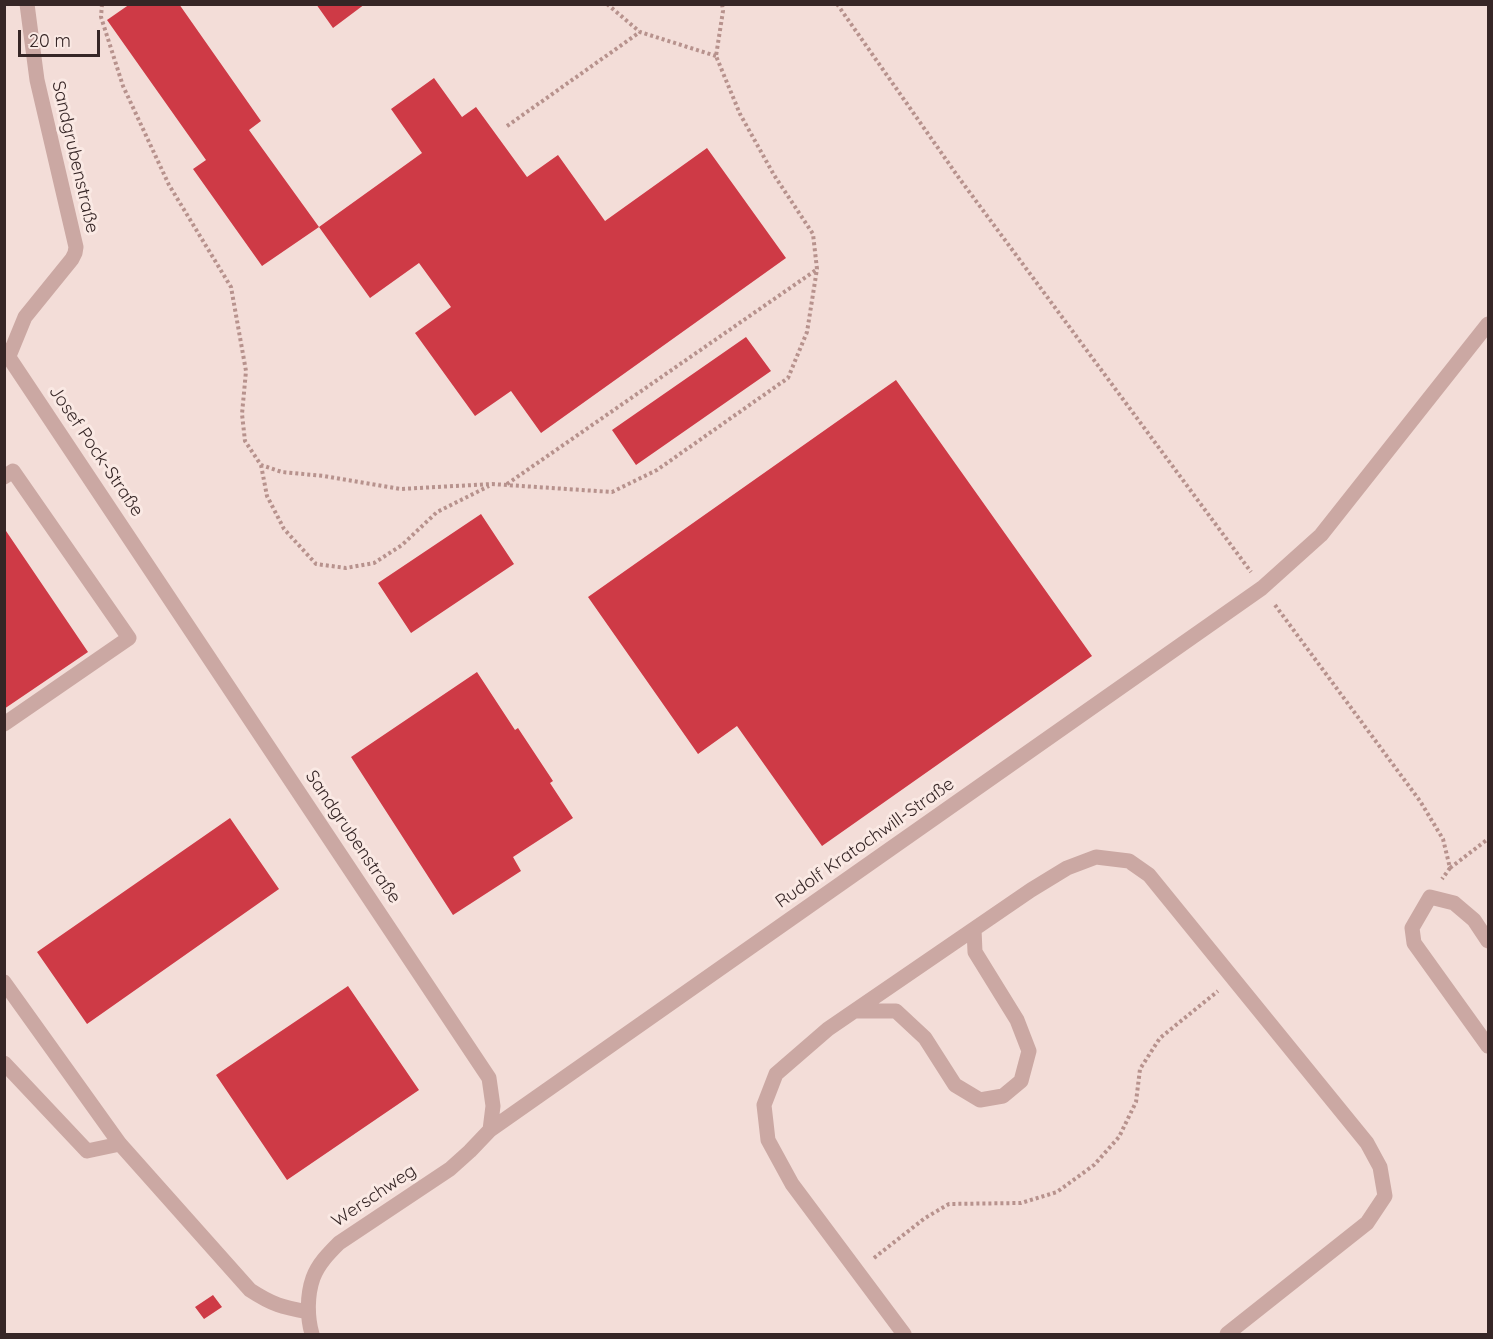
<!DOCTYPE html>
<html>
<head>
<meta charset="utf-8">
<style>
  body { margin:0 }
  #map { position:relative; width:1493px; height:1339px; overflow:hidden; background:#f3ddd8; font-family:Quicksand,sans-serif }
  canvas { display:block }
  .frame { position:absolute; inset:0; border:6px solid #362626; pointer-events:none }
  .scale { position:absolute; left:18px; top:30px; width:82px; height:27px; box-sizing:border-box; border:3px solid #362626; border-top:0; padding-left:8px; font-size:18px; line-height:21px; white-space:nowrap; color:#362626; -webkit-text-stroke:4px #fae9e4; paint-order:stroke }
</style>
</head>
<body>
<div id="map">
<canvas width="1493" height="1339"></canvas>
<div class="frame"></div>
<div class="scale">20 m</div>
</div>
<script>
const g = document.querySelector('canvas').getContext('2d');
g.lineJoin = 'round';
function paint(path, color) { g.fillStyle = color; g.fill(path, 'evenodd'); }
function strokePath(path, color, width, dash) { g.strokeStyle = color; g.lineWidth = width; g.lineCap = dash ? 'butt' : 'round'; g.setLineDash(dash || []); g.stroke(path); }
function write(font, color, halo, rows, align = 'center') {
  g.font = font + ' Quicksand,sans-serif'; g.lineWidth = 6; g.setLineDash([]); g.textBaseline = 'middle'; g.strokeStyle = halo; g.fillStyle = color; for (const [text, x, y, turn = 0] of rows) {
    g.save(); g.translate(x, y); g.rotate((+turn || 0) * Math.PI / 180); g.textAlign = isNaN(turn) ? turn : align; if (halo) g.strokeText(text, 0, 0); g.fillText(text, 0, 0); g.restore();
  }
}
const building = new Path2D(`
  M130 4H179L261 121 249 130 319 227 422 153 391 109 434 78 462 117 476 107 527 177 558 155 605 221 707 148 786 258 541 433 511 391 475 416 415 333 451 307 419 263 370 298 319 227 262 266 193 169 206 160 107 20Z
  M316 4H365L333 28Z
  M746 337 771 371 636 465 612 430Z
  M896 380 1092 656 822 846 737 726 698 754 588 597Z
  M481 514 514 564 411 633 378 583Z
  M4 528 88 652 4 709Z
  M477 672 515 730 518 728 553 781 550 783 573 818 513 857 521 871 453 915 351 757Z
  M230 818 279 889 87 1024 37 952Z
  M348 986 419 1090 287 1180 216 1075Z
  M213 1295 222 1307 204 1319 195 1307Z`);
const path = new Path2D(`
  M102 4 101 17 123 86 169 185 231 287 246 371 242 414 245 441 261 465 282 472 324 476 400 489 492 484 612 492 657 470 788 378 807 332 817 269 813 234 774 175 740 114 716 56 723 11 722 4
  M607 4 640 32 716 56
  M837 4 959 178 1251 572
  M507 126 640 32
  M261 465 267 496 284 529 316 564 346 568 374 563 402 545 437 512 489 486
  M507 484 816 270
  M1275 605 1420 801 1443 839 1450 868 1442 879
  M1450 868 1488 839
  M874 1258 925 1218 949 1204 1021 1203 1057 1192 1094 1165 1119 1137 1136 1102 1140 1069 1160 1038 1218 991`);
const minor = new Path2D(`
  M4 350 489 1078 493 1106 490 1130
  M9 356 25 317 72 259 75 253 76 247 37 80 27 4
  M4 477 13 471 129 638 4 724
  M1488 941 1474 920 1454 903 1430 897 1412 928 1414 943 1488 1046
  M4 982 120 1144 250 1290C273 1305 282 1307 308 1312
  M855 1011H896L925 1038 955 1085 980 1100 1003 1096 1021 1081 1029 1051 1017 1020 975 952 974 929
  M4 1063 87 1151 120 1144
  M312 1334C307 1317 307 1295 313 1278 318 1264 329 1253 339 1243L450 1169 470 1151 490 1130 1262 588 1321 535 1488 324
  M904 1334 792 1184 768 1140 764 1105 776 1074 828 1029 1031 890 1067 868 1096 857 1129 861 1149 875 1367 1143 1380 1167 1385 1196 1367 1223 1227 1334`);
const streetNames = [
  ["Sandgrubenstraße",75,157,77],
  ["Josef Pock-Straße",96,451,56],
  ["Sandgrubenstraße",353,837,56],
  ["Rudolf Kratochwill-Straße",865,843,-35],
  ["Werschweg",374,1196,-34]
];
paint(building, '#ce3a46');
strokePath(path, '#b7928d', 4, [3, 3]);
strokePath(minor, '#cba8a3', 15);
write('18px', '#362626', '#fae9e4', streetNames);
</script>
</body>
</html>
